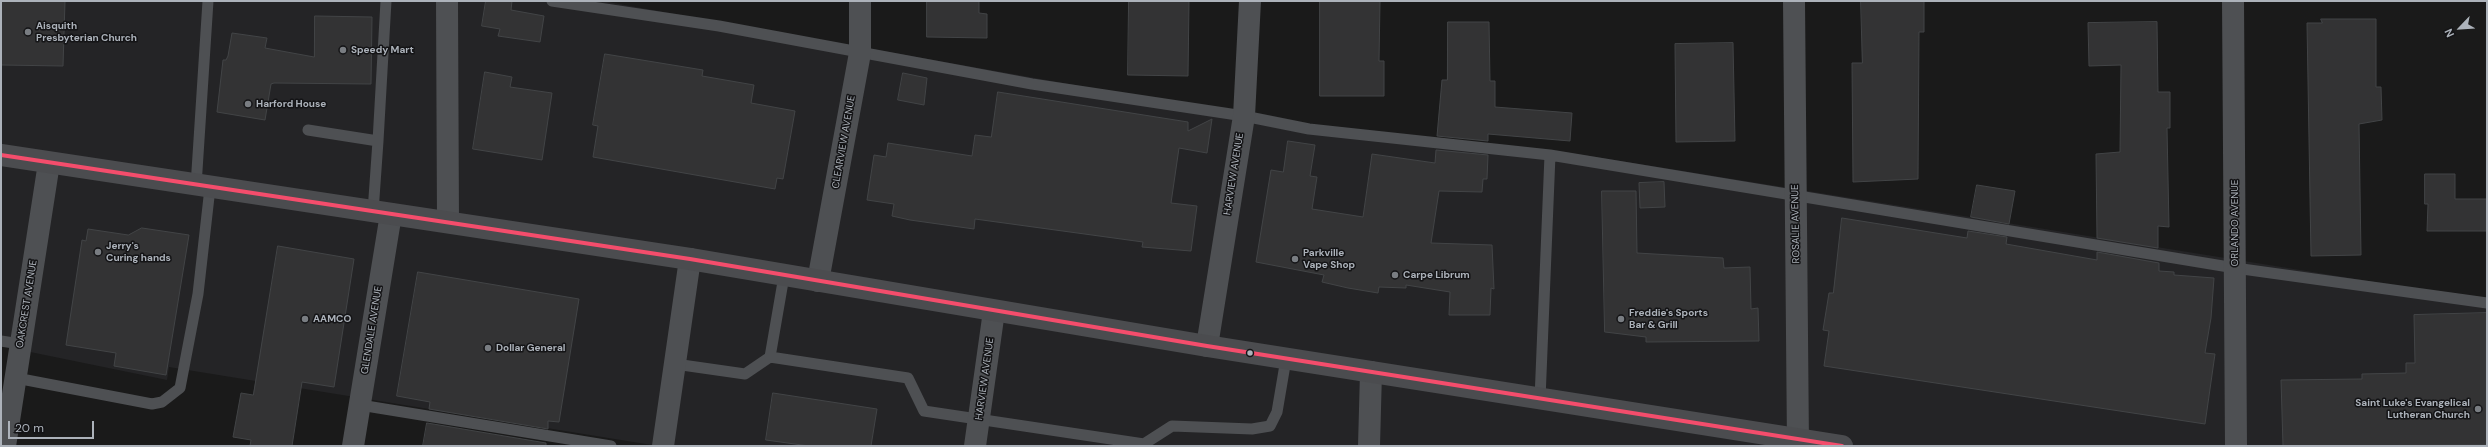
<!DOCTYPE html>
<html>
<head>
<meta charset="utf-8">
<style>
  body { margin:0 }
  #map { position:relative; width:2488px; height:447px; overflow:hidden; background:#1a1a1a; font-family:"DM Sans",sans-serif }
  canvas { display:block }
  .frame { position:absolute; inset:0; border:2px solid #acb2ba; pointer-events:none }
  .north { position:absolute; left:2440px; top:8px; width:40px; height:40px; -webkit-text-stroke:3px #141416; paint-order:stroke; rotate:245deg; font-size:11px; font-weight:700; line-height:16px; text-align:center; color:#acb2ba }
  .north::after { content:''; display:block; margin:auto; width:14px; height:18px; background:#acb2ba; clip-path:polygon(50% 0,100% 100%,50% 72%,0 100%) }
  .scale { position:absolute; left:8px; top:421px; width:86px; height:18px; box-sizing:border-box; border:2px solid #acb2ba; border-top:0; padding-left:5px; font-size:12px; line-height:14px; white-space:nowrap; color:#acb2ba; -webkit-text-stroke:3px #141416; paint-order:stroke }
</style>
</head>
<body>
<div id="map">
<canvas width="2488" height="447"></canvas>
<div class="frame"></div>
<div class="north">N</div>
<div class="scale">20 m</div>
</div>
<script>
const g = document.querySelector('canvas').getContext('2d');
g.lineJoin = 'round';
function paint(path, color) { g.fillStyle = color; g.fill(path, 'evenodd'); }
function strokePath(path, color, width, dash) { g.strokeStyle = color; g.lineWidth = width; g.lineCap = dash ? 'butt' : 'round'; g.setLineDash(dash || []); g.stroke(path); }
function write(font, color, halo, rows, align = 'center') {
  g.font = font + ' "DM Sans",sans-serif'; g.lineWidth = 3; g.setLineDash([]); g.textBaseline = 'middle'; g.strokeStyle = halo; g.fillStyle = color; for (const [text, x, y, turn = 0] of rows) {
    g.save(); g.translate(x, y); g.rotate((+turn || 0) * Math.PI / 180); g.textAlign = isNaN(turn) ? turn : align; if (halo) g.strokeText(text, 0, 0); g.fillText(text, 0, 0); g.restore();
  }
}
const built = new Path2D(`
  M1 1H602L1339 132 1571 153 2487 300V446H658L169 367 167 380 1 346Z`);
const building = new Path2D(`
  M1 1H65L63 66 1 65Z
  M486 1H512L511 10 544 16 540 42 498 36 500 29 482 26Z
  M927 1H979V13L987 14V38L927 37Z
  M1129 1H1189L1188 76 1128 75Z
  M1320 1H1380L1379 61H1384V96H1320Z
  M1861 1H1924V32H1919L1918 179 1853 182 1852 63H1862Z
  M315 16 372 17 371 84 274 83 271 84 265 120 217 112 223 60H226L228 56 232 33 267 38 265 48 314 57Z
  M2321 19H2376V87H2381L2382 120 2359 124 2361 255 2311 256 2307 23H2322Z
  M1448 22H1489L1490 81H1495V107L1572 113 1570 141 1488 134V141L1437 136 1442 80H1447Z
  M2157 22 2158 92H2170V128H2167L2169 227 2158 226V248L2097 238 2096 154 2120 152 2121 65 2089 66 2088 23Z
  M1733 43 1735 141 1676 142 1675 44Z
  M605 54 703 70 702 76 754 85 751 103 795 111 783 179 777 178 775 189 593 157 598 126 593 125Z
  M485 72 512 77 510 87 552 93 542 160 473 149Z
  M903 73 927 78 924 105 898 100Z
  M998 92 1188 122V131L1212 119 1207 153 1179 148 1171 203 1197 206 1191 251 1142 247 1143 242 975 219 974 229 910 220 892 216 894 204 867 200 874 155 886 157 888 143 972 156 975 135 991 137Z
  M1288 141 1315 145 1310 176 1317 177 1312 209 1363 217 1372 154 1435 163 1436 150 1488 155 1487 179H1483L1482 192 1439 191 1431 243 1492 245 1494 289 1491 288 1490 315H1449L1450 292 1406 285V288L1379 287 1378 293 1348 288 1322 282 1324 275 1256 262 1271 170 1283 172Z
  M2425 174H2455V199H2487V231H2427L2428 204H2425Z
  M1664 182 1665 207 1640 208 1639 183Z
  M1977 185 2015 191 2009 224 1971 217Z
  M1602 191H1636L1637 253 1723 258 1724 268 1750 267 1751 309 1758 308 1759 341 1646 342V337L1605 332Z
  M1842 218 1967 238 1968 231 2007 237 2006 244 2097 260V252L2159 263V271L2174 272V275L2214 278 2211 318 2205 353 2215 354 2205 424 1824 366 1829 331 1823 330 1829 293H1833Z
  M142 228 189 235 166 375 114 366 116 353 66 345 82 240 86 241 88 229 128 235Z
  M278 246 354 259 334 387 302 382 292 446H250L251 440 233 437 241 393 253 395Z
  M418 272 579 299 559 422 548 421V429L429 409 430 402 397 396Z
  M2487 313V445L2283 446 2281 380 2362 379V374L2406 373V363H2415L2414 315Z
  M773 393 877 409 871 446H809L766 440Z
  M427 423 546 443V446H423Z`);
const lane = new Path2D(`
  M552 1 719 26 1032 84 1244 116 1309 129 1550 155 2235 268 2487 303
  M308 130 378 141 386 1
  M196 186 208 1
  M373 212 378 141
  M1 341 20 344
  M770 357 784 276
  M675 364 745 374 770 357 908 378 924 411 1144 444 1172 426 1252 429 1270 426 1277 412 1286 359
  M16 378 152 404 162 402 180 388 198 294 210 188
  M1540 399 1550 155
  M360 405 611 446`);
const street = new Path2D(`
  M447 1 448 222
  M1794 1 1798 446
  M2233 1 2236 446
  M818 281 860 53V1
  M1207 346 1244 116 1250 1
  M5 446 49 163
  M353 446 391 214
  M663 446 690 259
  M975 446 994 311
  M1369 446 1371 372`);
const primary = new Path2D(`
  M1 155 690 259 1207 346 1842 446`);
const bus1 = new Path2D(`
  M1 155 690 259 1207 346 1842 446`);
const markers = [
  [28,32,4,"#797d82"],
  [343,50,4,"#797d82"],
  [248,104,4,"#797d82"],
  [98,252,4,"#797d82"],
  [1295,259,4,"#797d82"],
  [1395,275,4,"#797d82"],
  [305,319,4,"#797d82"],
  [1621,319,4,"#797d82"],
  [488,348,4,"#797d82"],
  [1250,353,3.5,"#acb2ba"],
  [2478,409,4,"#797d82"]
];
const poiNames = [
  ["Aisquith",36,26],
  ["Presbyterian Church",36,38],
  ["Speedy Mart",351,50],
  ["Harford House",256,104],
  ["Jerry's",106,246],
  ["Curing hands",106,258],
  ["Parkville",1303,253],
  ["Vape Shop",1303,265],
  ["Carpe Librum",1403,275],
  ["Freddie's Sports",1629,313],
  ["Bar & Grill",1629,325],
  ["AAMCO",313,319],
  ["Dollar General",496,348],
  ["Saint Luke's Evangelical",2470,403,"right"],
  ["Lutheran Church",2470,415,"right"]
];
const streetNames = [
  ["CLEARVIEW AVENUE",844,142,-80],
  ["HARVIEW AVENUE",1234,174,-81],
  ["ORLANDO AVENUE",2235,223,-90],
  ["ROSALIE AVENUE",1796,224,-91],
  ["OAKCREST AVENUE",27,304,-81],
  ["GLENDALE AVENUE",372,330,-81],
  ["HARVIEW AVENUE",985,379,-82]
];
paint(built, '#242426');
paint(building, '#333334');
strokePath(building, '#424446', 1);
strokePath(lane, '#4e5053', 11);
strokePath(street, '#4e5053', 22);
strokePath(primary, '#4b4c4f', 22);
strokePath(bus1, '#f44d6c', 4);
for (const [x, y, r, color] of markers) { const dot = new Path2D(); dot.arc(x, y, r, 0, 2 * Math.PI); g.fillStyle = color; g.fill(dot); strokePath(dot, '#141416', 1.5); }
write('bold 10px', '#acb2ba', '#141416', poiNames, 'left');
write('10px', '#acb2ba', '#141416', streetNames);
</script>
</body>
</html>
